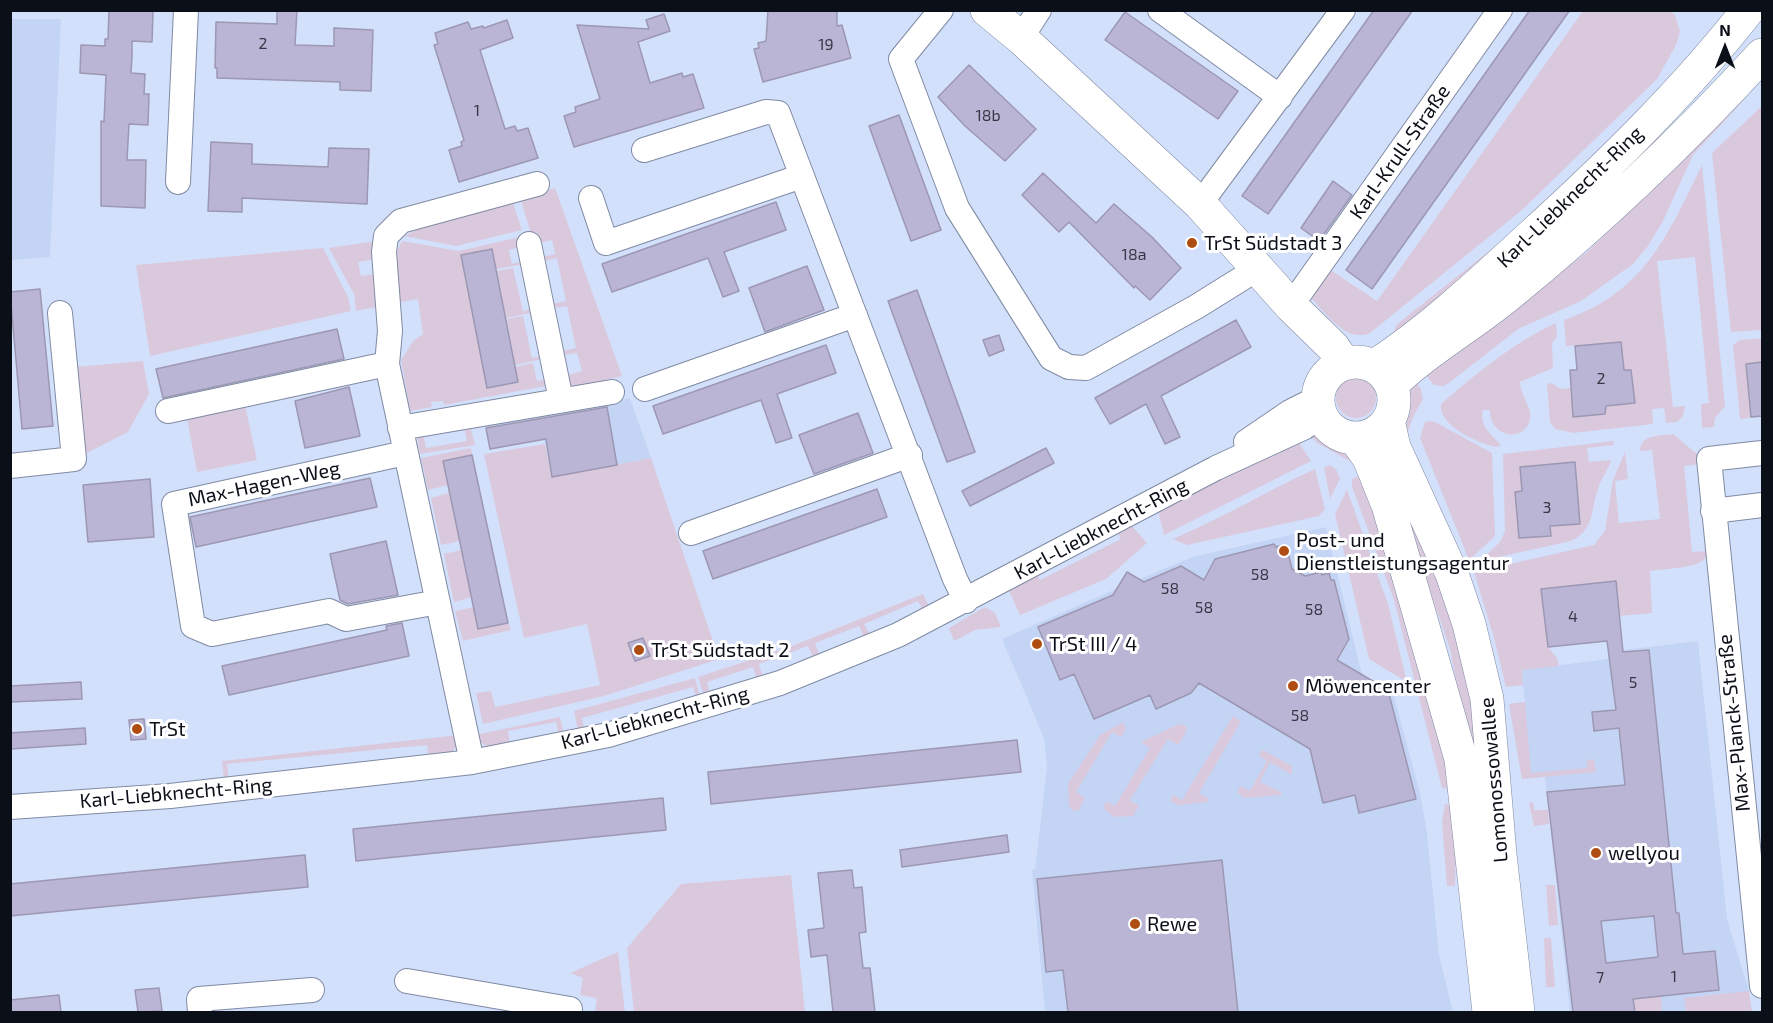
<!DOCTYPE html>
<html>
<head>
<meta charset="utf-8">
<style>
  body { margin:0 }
  #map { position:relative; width:1773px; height:1023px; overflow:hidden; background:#d3e0fb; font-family:"Exo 2",sans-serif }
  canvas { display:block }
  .frame { position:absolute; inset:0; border:12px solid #0b0f18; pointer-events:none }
  .north { position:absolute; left:1695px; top:18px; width:60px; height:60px; -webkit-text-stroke:4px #fff; paint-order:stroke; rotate:0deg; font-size:16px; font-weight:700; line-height:24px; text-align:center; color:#0b0f18 }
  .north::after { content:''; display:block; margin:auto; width:21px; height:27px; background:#0b0f18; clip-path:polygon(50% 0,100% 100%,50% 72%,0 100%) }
</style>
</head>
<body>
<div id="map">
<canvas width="1773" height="1023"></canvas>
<div class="frame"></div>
<div class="north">N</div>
</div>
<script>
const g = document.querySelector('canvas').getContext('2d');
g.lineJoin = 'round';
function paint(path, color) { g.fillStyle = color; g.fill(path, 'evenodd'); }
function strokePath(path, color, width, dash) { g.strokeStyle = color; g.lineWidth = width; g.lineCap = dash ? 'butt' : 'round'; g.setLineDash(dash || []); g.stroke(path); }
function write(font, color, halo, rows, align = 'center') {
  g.font = font + ' "Exo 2",sans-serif'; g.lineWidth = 6; g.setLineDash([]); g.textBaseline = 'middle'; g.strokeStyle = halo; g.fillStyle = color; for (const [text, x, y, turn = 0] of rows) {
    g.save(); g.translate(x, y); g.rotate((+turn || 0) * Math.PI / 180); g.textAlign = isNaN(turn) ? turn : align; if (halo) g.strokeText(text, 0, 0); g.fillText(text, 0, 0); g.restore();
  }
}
const built = new Path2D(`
  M11 19H61L50 257 11 260Z
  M630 398 651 458 552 477 544 439 490 449 486 425Z
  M1326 527 1362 675 1393 693 1420 793 1427 833 1439 955 1453 1012H1045L1032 870 1035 869 1047 768 1044 738 1002 639 1116 589 1127 572 1140 579 1192 557Z
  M1698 641 1727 919 1749 991 1752 1012H1570L1545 777 1522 779 1509 704 1525 702 1521 670 1608 659V652Z`);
const green = new Path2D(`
  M1583 11H1670L1675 15 1680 31 1676 45 1657 79 1522 210 1370 333C1345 343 1326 313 1310 297L1329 269 1377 301Z
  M1746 98 1693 155 1663 221 1648 246 1633 264 1581 301 1518 329 1449 383 1443 386 1434 385 1419 367 1542 286 1586 253Z
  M1762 106V330L1731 332 1712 153Z
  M1702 165 1725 406 1715 418 1714 427 1702 428 1701 404 1709 403 1695 257 1657 261 1673 407 1685 406 1683 416 1677 422 1666 423 1664 408 1652 409 1653 424 1573 433 1555 429 1550 422 1547 384 1552 383 1560 389 1571 388 1574 417 1605 414 1606 406 1635 403 1631 371 1624 370 1621 342 1566 346 1564 320C1644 293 1668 235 1702 165Z
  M555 188 622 376 573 388 567 384 568 375 582 371 577 353 563 355 562 351 576 348 567 306 553 308 552 304 566 301 557 258 544 261 543 257 555 254 552 240 534 244 520 197Z
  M512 200 522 230 456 246 404 236 427 225Z
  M1513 232 1400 342 1394 332 1396 325Z
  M524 236 527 245 509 250 512 264 524 261V264L496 269 492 249 461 255 487 388 518 382 515 367 533 363 537 381 550 379 551 385 444 405 443 401 431 402 432 407 410 411 401 360 413 341 423 334 418 299 396 303 395 256 402 241 459 251Z
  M377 241V259L358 262 361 276 377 274 381 306 356 311 354 294 329 248Z
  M323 248 348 297 351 311 150 356 136 265Z
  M513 268 523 311 535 308V312L506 318 497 271Z
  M523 316 532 358 545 355 546 358 515 365 507 319Z
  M1556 323 1557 337 1552 343 1553 368 1520 382C1521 397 1532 406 1530 419 1525 444 1489 437 1490 410H1483C1479 426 1491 434 1501 445L1498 447C1480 445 1437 425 1441 404 1474 375 1515 342 1556 323Z
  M1762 338V362L1746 364 1749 398 1762 397V416L1740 419 1733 345 1740 340Z
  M143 361 149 394 128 432 85 454 76 367Z
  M1411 376 1421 389 1423 399 1413 417 1407 434 1396 418 1400 393Z
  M1336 398a20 20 0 1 1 40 0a20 20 0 1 1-40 0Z
  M244 401 257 460 197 472 187 418Z
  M1433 421 1492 453 1495 536 1469 560 1420 438 1425 422Z
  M464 426 471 429 475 445 420 454 417 434 423 433 426 448 467 441Z
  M1308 433 1329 436 1350 446 1355 464 1317 443Z
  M1673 434 1697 454 1700 464 1684 466 1692 552 1709 551C1706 570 1666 568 1650 571L1652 613 1619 616 1615 581 1542 589 1548 647 1557 658 1559 666 1522 670 1523 685 1506 687 1494 638 1474 572 1594 545 1605 531 1613 480 1625 452 1628 479 1615 481 1619 523 1660 519 1652 450 1640 451C1640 434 1660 436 1673 434Z
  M1295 437 1311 461 1164 535 1159 515 1160 511Z
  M1613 441 1614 445 1587 448 1589 462 1611 460C1609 469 1602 477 1599 486 1590 509 1596 529 1571 541L1480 561 1500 542 1505 531 1503 454ZM1566 463 1550 526V536L1519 538 1515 492 1522 491 1520 467Z
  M545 444 552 477 651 458 719 659 604 696 483 724 476 693 491 691 495 707 600 685 587 624 524 638 484 454Z
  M471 448 472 455 443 461 448 485 428 490 421 458Z
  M1393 461 1424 532 1476 702V785L1450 649 1409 530Z
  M1330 465 1336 469 1340 479 1330 499 1324 467Z
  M1315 469 1325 509 1319 516 1187 545 1173 539C1222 518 1267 491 1315 469Z
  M1369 472 1453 789 1442 788 1394 600 1352 487V479Z
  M1347 490 1388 604 1407 682 1369 659 1335 514Z
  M449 493 460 541 441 545 431 498Z
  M1131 525 1147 543 1106 579 1020 615 1009 591 1016 580 1035 572 1040 580 1121 539 1117 531Z
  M461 550 472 597 454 602 444 554Z
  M923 594 932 613 926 616 918 601 864 624 871 636 865 639 859 626 815 643 820 657 814 659 808 646 759 664 763 678 757 680 753 667 707 682 710 694 704 696 698 677 792 646Z
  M474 607 478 629 508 623 511 630 463 641 455 611Z
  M985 607 995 613 1001 627 975 630 954 641 949 628Z
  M695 678 700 697 697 699 693 687 582 718 584 729 578 731 574 711Z
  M1525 702 1531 773 1587 768V760L1594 759 1596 772 1522 779 1509 704Z
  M1233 716 1241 721 1199 793 1209 799 1207 802 1178 805 1170 801 1173 795 1182 800Z
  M560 717 564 734 559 735 556 722 508 731 510 745C493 748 485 750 475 735Z
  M1123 722 1126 729 1121 737 1112 732 1076 792 1085 798 1079 810 1073 811 1069 806 1068 784 1100 735Z
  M1179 724 1186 726 1187 731 1178 745 1168 739 1130 800 1139 806 1133 816 1114 817 1103 808 1106 801 1115 806 1150 748 1141 742Z
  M459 735C456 755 448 755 429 758L427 745 227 764 229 780H224L222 761Z
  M1263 750 1292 766V775L1270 762 1260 782 1281 792V795L1244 798 1237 792 1240 786 1250 791 1267 761 1258 755Z
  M1533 802 1534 810H1548L1549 824 1534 826 1529 803Z
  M1445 804 1453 806 1456 826 1455 886H1447L1442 822Z
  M791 875 805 1012H634L627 948 681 884Z
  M1546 885H1555L1558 925 1549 926Z
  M1544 938H1551L1555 987H1546Z
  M618 952 625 1012H595L597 998 580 995 583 978 570 973Z
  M1749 991 1752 1012H1686L1684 998Z
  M1661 996 1662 1012H1635L1633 999Z`);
const building = new Path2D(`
  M109 10 153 11 152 42 132 41V57L131 73 145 74 144 94H149L148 125 129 124 127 160H146L145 208 101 206V121L104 122 106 75 80 73 81 45 105 46V39H108Z
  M277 10H297L295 45 334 46V28L373 30 371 91 340 90V82L217 78V68H215L216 22 277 24Z
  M768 10H837V26L842 25 851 58 763 82 754 49 759 48 758 43 766 41Z
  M1374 10H1413L1268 214 1242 196Z
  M1530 10H1570L1372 289 1346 270Z
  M1125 12 1238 91 1218 119 1105 40Z
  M664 14 670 31 638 42 650 83 682 73 683 77 693 74 704 108 574 147 564 116 576 112 575 107 600 99 577 25 649 29 646 20Z
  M507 20 513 38 480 50 505 129 515 126 517 131 528 128 538 158 459 182 449 150 462 146 461 142 464 140 434 45 438 44 435 33 468 22 471 29 483 26 484 28Z
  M969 65 1036 129 1005 161 965 126 938 97Z
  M899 115 941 230 911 241 869 126Z
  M211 142 252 144V164L328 167 329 148 369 149 367 204 242 198V212L208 211Z
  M1043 173 1096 223 1114 204 1152 237 1181 268 1150 300 1135 286 1134 288 1069 222 1059 232 1022 195Z
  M1333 181 1352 195 1319 241 1301 228Z
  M776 202 786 230 724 252 739 291 723 297 708 258 612 292 602 264Z
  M492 249 518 382 487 388 461 255Z
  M807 266 824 310 765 332 749 288Z
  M40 289 53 426 22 429 10 292Z
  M917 290 975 452 947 462 888 301Z
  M1236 320 1251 347 1161 396 1180 437 1165 444 1146 404 1110 424 1095 398Z
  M337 329 344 359 163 398 156 369Z
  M999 335 1004 350 989 356 983 340Z
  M1621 342 1624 370H1631L1635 403 1606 406 1605 414 1573 417 1570 370H1577L1575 346Z
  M826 345 836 373 777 394 792 438 776 443 761 400 663 434 653 406Z
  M1762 362V416L1751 417 1746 364Z
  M349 387 360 436 305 448 295 401Z
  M607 407 617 465 552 477 546 439 490 449 486 428Z
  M858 413 873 453 814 474 799 435Z
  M1046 448 1054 463 970 506 962 491Z
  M472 455 508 623 478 629 443 461Z
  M1575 462 1580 524 1550 526 1551 536 1519 538 1515 492 1522 491 1520 467Z
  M370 478 377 507 196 547 190 517Z
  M150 479 154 537 88 542 83 485Z
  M877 489 887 517 713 579 703 551Z
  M386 541 398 595 348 604 340 600 330 554Z
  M1274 544 1276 547 1283 545 1285 553 1288 552 1292 569 1305 576 1321 572 1322 575 1329 573 1331 580H1334L1349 639 1337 660 1388 690 1416 799 1359 813 1355 795 1323 803 1310 749 1199 683 1191 693 1156 709 1150 695 1094 719 1074 674 1060 680 1038 627 1113 595 1127 572 1144 582 1181 566 1204 580 1215 559Z
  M1616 581 1623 652 1649 650 1676 913H1679L1683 954 1715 951 1719 990 1633 999 1635 1012H1573L1547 792 1625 785 1619 728 1594 731 1592 712 1616 710 1607 641 1548 647 1541 589ZM1654 916 1658 957 1606 963 1601 921Z
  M402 623 409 656 229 695 222 666 387 630 386 626Z
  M643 638 650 656 635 661 628 643Z
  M81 682 82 699 10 702V686Z
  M144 719 146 739 131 740 129 720Z
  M85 728 86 744 10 749V733Z
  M1017 740 1021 772 711 804 708 772Z
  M663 798 666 830 356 861 353 829Z
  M1007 835 1009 852 902 867 900 850Z
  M305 855 308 887 10 916V884Z
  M1222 860 1238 1012H1068L1063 970 1046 972 1037 879Z
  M852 870 854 888 862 887 866 932 859 933 863 968H870L875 1012H833L827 955 811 957 808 930 824 928 818 873Z
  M159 988 162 1011 138 1012 135 990Z
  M59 995 61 1012H10V1000Z`);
const street = new Path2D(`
  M941 10 901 59 957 208 1051 358 1069 367 1086 368 1196 307 1257 269
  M1160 10 1280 97
  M1021 38 1039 10
  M644 150 766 112 778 113 955 579 966 601
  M178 182 186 10
  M591 198 606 243 802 176
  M1200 204 1343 10
  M529 244 561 400
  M1300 293 1500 10
  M645 389 855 315
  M168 411 387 364
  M400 428 612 392
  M1246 442 1290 412 1318 398
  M405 453 174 504 193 626 212 634 329 611 346 619 438 602
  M1762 453 1709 459 1762 986
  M10 466 74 459 60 313
  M1713 511 1762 505
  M691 533 910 455
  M472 762 387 364 390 331 384 252 386 236 401 221 537 184
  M10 807 170 796 472 762 608 735 780 683 898 635 1216 468 1305 427 1315 419H1323
  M407 981 570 1009 569 1012
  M200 1012 199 999 312 990`);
const secondary = new Path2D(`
  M987 10 1021 38 1200 204 1291 306 1333 347 1344 363
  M1318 400a38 38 0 1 1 76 0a38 38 0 1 1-76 0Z
  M1375 366C1431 329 1480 283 1529 238 1607 167 1683 93 1748 10
  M1391 385C1426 351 1469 327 1507 296 1598 222 1683 141 1762 55
  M1388 421 1394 447 1452 574 1469 624 1487 699 1500 855 1518 1012
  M1355 438 1369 458 1388 505 1461 759 1489 1012`);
const markers = [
  [1192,243,6,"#af4c12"],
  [1284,551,6,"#af4c12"],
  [1037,644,6,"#af4c12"],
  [639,650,6,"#af4c12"],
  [1293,686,6,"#af4c12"],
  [137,729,6,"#af4c12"],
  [1596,853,6,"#af4c12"],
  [1135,924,6,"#af4c12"]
];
const numberNames = [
  ["2",263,44],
  ["19",826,45],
  ["1",477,111],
  ["18b",988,116],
  ["18a",1134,255],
  ["2",1601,379],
  ["3",1547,508],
  ["58",1260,575],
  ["58",1170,589],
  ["58",1204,608],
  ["58",1314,610],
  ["4",1573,617],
  ["5",1633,683],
  ["58",1300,716],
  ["1",1674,977],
  ["7",1600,978]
];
const streetNames = [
  ["Karl-Krull-Straße",1400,152,-55],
  ["Karl-Liebknecht-Ring",1570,197,-44],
  ["Max-Hagen-Weg",264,484,-12],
  ["Karl-Liebknecht-Ring",1101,529,-28],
  ["Karl-Liebknecht-Ring",655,718,-15],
  ["Max-Planck-Straße",1734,723,-96],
  ["Lomonossowallee",1494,780,-95],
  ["Karl-Liebknecht-Ring",176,793,-5]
];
const poiNames = [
  ["TrSt Südstadt 3",1204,243],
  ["Post- und",1296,540],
  ["Dienstleistungsagentur",1296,563],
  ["TrSt III / 4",1049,644],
  ["TrSt Südstadt 2",651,650],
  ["Möwencenter",1305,686],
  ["TrSt",149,729],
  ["wellyou",1608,853],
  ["Rewe",1147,924]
];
paint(built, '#c4d4f5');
paint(green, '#dac9dd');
paint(building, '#bbb5d5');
strokePath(building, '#9c97b2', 1.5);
strokePath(street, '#7f8aa3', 26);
strokePath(secondary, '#7f8aa3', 34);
strokePath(street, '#fff', 24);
strokePath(secondary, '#fff', 33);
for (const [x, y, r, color] of markers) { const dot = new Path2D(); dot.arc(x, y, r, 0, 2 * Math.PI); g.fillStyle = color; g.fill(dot); strokePath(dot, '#fff', 2); }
write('16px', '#373847', null, numberNames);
write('20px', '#0b0f18', '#fff', streetNames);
write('20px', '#0b0f18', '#fff', poiNames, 'left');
</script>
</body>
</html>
